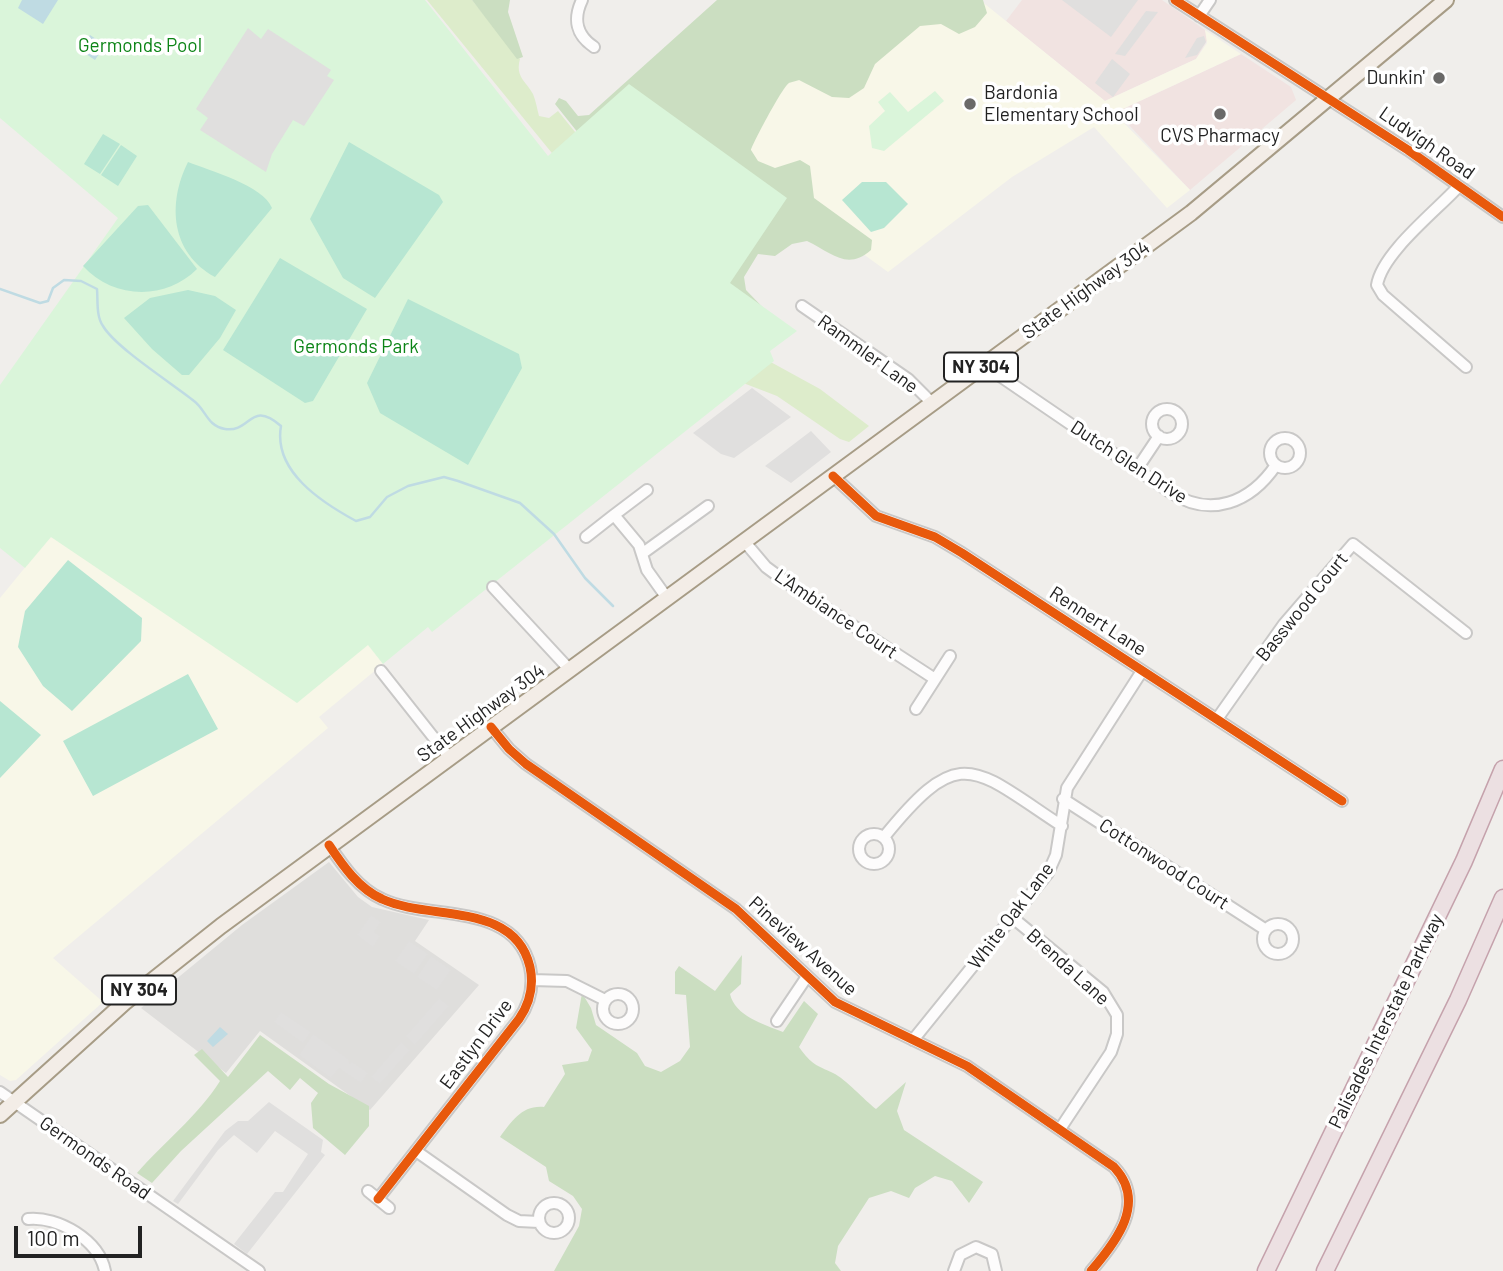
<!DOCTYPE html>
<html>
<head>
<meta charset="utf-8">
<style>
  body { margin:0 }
  #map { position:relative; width:1503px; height:1271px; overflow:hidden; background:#f0eeeb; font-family:Barlow,sans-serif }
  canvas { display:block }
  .scale { position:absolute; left:14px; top:1226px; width:128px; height:32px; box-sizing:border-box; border:4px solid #222; border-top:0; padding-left:9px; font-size:21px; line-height:24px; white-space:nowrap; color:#222; -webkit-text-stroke:5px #fff; paint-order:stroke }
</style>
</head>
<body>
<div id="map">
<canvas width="1503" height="1271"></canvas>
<div class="scale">100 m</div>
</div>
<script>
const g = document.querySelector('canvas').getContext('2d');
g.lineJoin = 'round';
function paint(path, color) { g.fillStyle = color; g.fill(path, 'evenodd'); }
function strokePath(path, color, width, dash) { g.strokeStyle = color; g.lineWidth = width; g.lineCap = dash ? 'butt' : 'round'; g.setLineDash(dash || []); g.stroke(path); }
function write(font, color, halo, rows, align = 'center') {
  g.font = font + ' Barlow,sans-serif'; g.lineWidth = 7; g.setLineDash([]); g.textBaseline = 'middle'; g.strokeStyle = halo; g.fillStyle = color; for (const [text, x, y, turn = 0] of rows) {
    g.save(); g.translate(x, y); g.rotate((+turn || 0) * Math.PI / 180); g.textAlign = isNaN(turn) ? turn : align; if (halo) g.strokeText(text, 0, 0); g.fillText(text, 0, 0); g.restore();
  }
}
const residential = new Path2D(`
  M329 862 358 897 372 907 429 920 415 941 479 985 370 1110 260 1031 226 1073 141 1008 242 925Z`);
const commercial = new Path2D(`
  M1022 0H1162L1205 30 1208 39 1196 59 1105 101 1006 21Z
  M1241 54 1291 87 1296 100 1190 190 1128 124 1114 113Z`);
const education = new Path2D(`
  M725 0H980L1105 101 1196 59 1207 43 1205 30 1241 54 1114 113 1190 190 1167 208 1094 127 1012 177 888 272 629 84Z
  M50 537 369 645 383 664 319 717 328 728 53 958 103 1002 16 1080 10 1081 0 1075V598Z`);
const grass = new Path2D(`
  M427 0H472L520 59C515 77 526 81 533 94 536 101 537 109 539 116L549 118 558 111 713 302 767 360 820 389 869 426 849 442 840 439 777 396 738 381Z`);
const forest = new Path2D(`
  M472 0H510L508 12 523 57 517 59Z
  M717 0H983L987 13 975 27 959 34 941 24 920 26 875 64 864 88 849 98 832 97 799 80C799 80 789 83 789 83 783 86 753 143 751 150L758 161 775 168 800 160 810 166 814 198 872 240 871 250C847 271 832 253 807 241L792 244 775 256 758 254 744 277 746 290 774 319 713 302 555 104 559 98 566 101 578 116 589 115Z
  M742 955 741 984 730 994C735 1016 763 1024 783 1032L804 1001 818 1014 799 1047C812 1065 816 1065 833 1073 846 1079 864 1100 876 1109L906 1082 897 1111 904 1130 983 1182 969 1203 952 1181 935 1176 915 1188 909 1198 891 1191 869 1198 838 1246 835 1263 841 1271H554L579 1226 582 1209 573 1196 549 1181 546 1167 500 1137C512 1121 522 1105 544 1107L565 1074 562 1065 588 1061 592 1050 576 1028 582 993 591 1008 596 1025 637 1053 645 1066 661 1072 680 1061 690 1047 686 995 675 994V972L679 966 715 991Z
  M260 1035 329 1084 369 1106V1126L345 1155 313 1128 311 1103 318 1093 300 1078 290 1090 268 1071 181 1151 152 1183 137 1173C164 1142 198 1116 220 1081L194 1055 202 1049 228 1077Z`);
const park = new Path2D(`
  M0 0H425L548 156 629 84 787 198 730 283 797 331 770 351 774 361 432 632 428 627 383 664 368 645 297 703 51 537 25 568 0 548V385L118 218 0 118Z
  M935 91 944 101 884 151 872 148 869 126 885 111 878 102 890 92 908 112Z`);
const pitch = new Path2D(`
  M103 134 120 144 100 174 84 164Z
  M349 142 439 195 443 202 375 298 343 278 310 219Z
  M121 145 137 156 118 186 101 175Z
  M188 162C210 171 263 185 272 208L215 277C171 253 167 204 188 162Z
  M862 182H886L908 204 884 228 871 232 842 200Z
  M148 205 197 269C165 301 113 299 83 266L138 206Z
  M280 258 367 309 313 401 305 403 223 350Z
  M188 290 215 296 236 310 220 338 189 375H182L152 349 124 318 150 298Z
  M408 299 519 354 522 368 468 465 380 413 367 383Z
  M68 560 142 618 141 641 72 711 43 686 18 647 25 611Z
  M188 674 218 729 93 796 63 741Z
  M0 701 41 735 0 778Z`);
const parking = new Path2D(`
  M1062 0H1138L1111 37Z
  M1146 11 1158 12 1125 56 1115 54Z
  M248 28 261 39 268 29 331 70 327 76 334 80 304 126 293 120 272 154 266 172 200 130 208 118 196 109Z
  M1204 36 1206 42 1197 55 1185 58 1197 38Z
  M1112 59 1130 74 1113 97 1095 83Z
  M752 388 791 417 734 458 721 454 693 433Z
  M811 431 831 452 791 483 765 466Z
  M371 915 381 922 374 932 380 936 373 947 357 935Z
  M409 941 428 954 414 974 395 961Z
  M431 956 451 970 437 990 417 977Z
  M439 998 449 1006 415 1045 406 1036Z
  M281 1012 311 1032 303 1043 274 1022Z
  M313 1034 348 1059 349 1064 352 1062 368 1073 361 1083 339 1068 331 1078 299 1055Z
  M401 1042 410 1050 380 1084 371 1077Z
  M269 1102 323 1140 321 1152 325 1155 247 1254 234 1244 275 1192H283L308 1154 275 1131 257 1153 234 1135 218 1150 178 1204 173 1201 225 1131 238 1121H248Z`);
const water = new Path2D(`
  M22 0H58L43 24 18 8Z
  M90 35 105 45 95 60 80 50Z
  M220 1027 228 1034 213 1047 207 1041Z`);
const stream = new Path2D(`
  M0 289 40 303 48 301 53 288 64 280 81 281 97 289C98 301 96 316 103 326 116 348 173 384 194 401 206 410 207 426 225 429 251 433 250 399 281 426 273 471 321 502 356 521L370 517 387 497 408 486 444 477 458 481 520 503 554 534 585 578 613 606`);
const minor = new Path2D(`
  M582 0C573 19 576 35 594 47
  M1175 0 1408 150 1503 217
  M1199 16 1210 0
  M1458 187C1436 211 1382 253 1377 285L1383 295 1466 367
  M802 306 908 379 932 403
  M984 365 1170 492C1211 519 1251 502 1276 465
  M1152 424a15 15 0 1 1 30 0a15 15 0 1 1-30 0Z
  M1270 453a15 15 0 1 1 30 0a15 15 0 1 1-30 0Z
  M1137 469 1159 436
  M833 476 876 516 935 537 962 553 1342 801
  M647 490 614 515 639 545 647 570 667 598
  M586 537 614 515
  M744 541 766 567 789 584 935 679
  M643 553 708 506
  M493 587 569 669
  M381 671 449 757
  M916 709 950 656
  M1217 719 1284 624 1353 544 1466 633
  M491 727 509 749 526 764 736 909 835 1002 967 1066 1114 1167C1147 1202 1117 1241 1091 1271
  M1063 799 1266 930
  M859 849a15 15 0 1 1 30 0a15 15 0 1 1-30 0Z
  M884 837C961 742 972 767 1062 826
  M329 845C343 866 359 889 382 899 429 921 515 901 530 967 534 986 530 1003 519 1019L378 1199
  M1013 918 1103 992 1117 1015V1034L1111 1052 1060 1129
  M1263 939a15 15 0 1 1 30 0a15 15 0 1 1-30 0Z
  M532 980 567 981 605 1000
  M603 1009a15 15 0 1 1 30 0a15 15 0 1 1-30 0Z
  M777 1021 806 978
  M913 1040 1048 873 1056 855 1067 788 1142 671
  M0 1092 259 1271
  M416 1151 507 1215 519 1221 539 1222
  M368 1191 389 1208
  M539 1218a15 15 0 1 1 30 0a15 15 0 1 1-30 0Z
  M28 1219C58 1216 99 1240 105 1271
  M954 1271 960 1255 976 1247 992 1254 996 1271`);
const major = new Path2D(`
  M0 1115 124 1003 221 926 1191 213 1446 0`);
const highway = new Path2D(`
  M1266 1271 1464 861 1503 769
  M1325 1271 1458 1000 1503 898`);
const cycleway = new Path2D(`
  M1175 0 1408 150 1503 217
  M833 476 876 516 935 537 962 553 1342 801
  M491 727 509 749 526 764 736 909 835 1002 967 1066 1114 1167C1147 1202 1117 1241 1091 1271
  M329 845C343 866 359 889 382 899 429 921 515 901 530 967 534 986 530 1003 519 1019L378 1199`);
const markers = [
  [1439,78,7,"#6a6968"],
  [970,104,7,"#6a6968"],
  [1220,114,7,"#6a6968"]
];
const shields = [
  [981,367,74],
  [139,990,74]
];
const shieldNames = [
  ["NY 304",981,367],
  ["NY 304",139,990]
];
const parkNames = [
  ["Germonds Pool",140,46],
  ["Germonds Park",356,347]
];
const poiNames = [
  ["Dunkin'",1425,78],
  ["Bardonia",984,93,"left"],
  ["Elementary School",984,115,"left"],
  ["CVS Pharmacy",1220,136,"center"]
];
const streetNames = [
  ["Ludvigh Road",1427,143,35],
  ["State Highway 304",1086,290,-36],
  ["Rammler Lane",868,354,36],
  ["Dutch Glen Drive",1129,462,33],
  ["Basswood Court",1302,607,-51],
  ["L'Ambiance Court",836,614,34],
  ["Rennert Lane",1098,621,33],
  ["State Highway 304",481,713,-36],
  ["Cottonwood Court",1164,864,33],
  ["White Oak Lane",1011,916,-53],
  ["Pineview Avenue",803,946,42],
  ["Brenda Lane",1068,967,42],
  ["Palisades Interstate Parkway",1386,1021,-64],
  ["Eastlyn Drive",476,1044,-53],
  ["Germonds Road",95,1158,35]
];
paint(residential, '#dfdedc');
paint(commercial, '#f1e3e1');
paint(education, '#f8f7e8');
paint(grass, '#ddeccb');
paint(forest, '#cbdec1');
paint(park, '#daf5da');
paint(pitch, '#b7e6d2');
paint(parking, '#e0dfde');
paint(water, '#bfdbe3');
strokePath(stream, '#bfdbe3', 2.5);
strokePath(minor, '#c9c8c7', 14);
strokePath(major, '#a79c86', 18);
strokePath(highway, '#c5a2ac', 19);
strokePath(minor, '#fdfcfc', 10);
strokePath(major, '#f3ede7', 14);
strokePath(highway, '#ece0e2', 16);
strokePath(cycleway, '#e8590c', 9);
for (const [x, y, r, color] of markers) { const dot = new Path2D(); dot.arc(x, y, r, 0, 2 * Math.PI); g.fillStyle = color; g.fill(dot); strokePath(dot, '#fff', 2.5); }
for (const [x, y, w] of shields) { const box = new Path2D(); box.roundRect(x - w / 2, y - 14.5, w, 29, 5); g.fillStyle = '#fff'; g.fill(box); strokePath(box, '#222', 2); }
write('bold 18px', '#222', null, shieldNames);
write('19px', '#0c8416', '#fff', parkNames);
write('19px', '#222', '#fff', poiNames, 'right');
write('19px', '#222', '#fff', streetNames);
</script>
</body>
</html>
